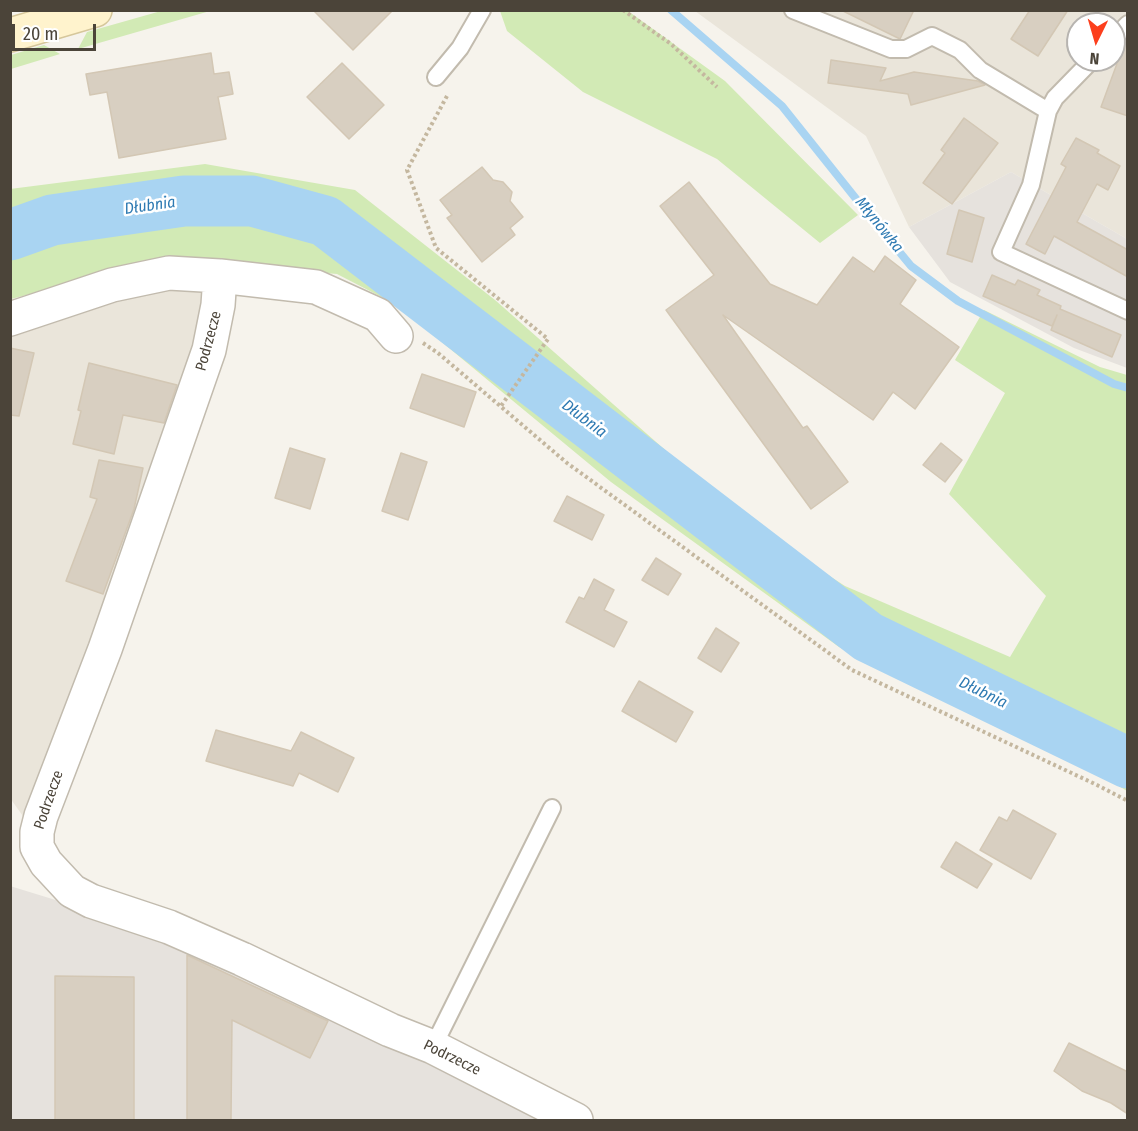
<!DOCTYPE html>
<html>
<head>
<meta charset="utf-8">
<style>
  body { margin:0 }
  #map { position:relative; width:1138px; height:1131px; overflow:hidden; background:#f6f3ec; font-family:"Fira Sans Condensed",sans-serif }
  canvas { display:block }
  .frame { position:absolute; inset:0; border:12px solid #4b4439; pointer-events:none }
  .north { position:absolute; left:1066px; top:12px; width:60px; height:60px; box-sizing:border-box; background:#fff; border:2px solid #b7b4b0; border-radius:50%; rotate:185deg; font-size:16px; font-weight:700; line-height:24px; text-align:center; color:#4b4439 }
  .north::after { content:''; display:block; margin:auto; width:21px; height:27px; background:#fc3f1d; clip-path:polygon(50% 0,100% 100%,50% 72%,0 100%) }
  .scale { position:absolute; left:12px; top:24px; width:84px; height:27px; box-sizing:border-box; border:3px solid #4b4439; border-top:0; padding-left:8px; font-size:18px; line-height:21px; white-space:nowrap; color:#4b4439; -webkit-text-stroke:4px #fff; paint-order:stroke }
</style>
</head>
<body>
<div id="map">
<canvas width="1138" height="1131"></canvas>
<div class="frame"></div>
<div class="north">N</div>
<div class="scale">20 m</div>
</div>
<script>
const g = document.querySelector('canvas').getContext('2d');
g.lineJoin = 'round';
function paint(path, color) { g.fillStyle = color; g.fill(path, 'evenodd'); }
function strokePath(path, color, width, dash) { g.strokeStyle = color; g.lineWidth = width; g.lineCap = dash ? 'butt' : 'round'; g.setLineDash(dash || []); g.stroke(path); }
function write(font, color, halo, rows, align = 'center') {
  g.font = font + ' "Fira Sans Condensed",sans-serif'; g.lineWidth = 5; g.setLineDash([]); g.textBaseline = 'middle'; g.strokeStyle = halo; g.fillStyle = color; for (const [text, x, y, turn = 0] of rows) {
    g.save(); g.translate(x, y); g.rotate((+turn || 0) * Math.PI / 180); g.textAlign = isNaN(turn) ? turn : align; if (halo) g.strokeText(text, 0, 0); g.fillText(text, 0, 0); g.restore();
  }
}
const residential = new Path2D(`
  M695 11H1127V239L1011 172 909 227 866 136ZM1078 24H1114V60H1078Z
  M172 282 212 286 204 351 30 826 10 798V330Z`);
const industrial = new Path2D(`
  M1011 172 1127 239V368L1074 348 950 282 909 227Z
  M10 886 163 933 545 1120H11Z`);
const green = new Path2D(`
  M161 11H210L78 49 87 32Z
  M500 11H628L725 81 858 215 820 243 717 159 583 92 507 31Z
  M44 45 60 54 11 69V55Z
  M205 164 355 190 495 300 748 523 845 586 1010 657 1046 596 949 494 1005 393 955 360 984 310 1100 367 1127 375V791L1099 774 839 647 611 482 397 305 337 274 165 259 11 299 10 189Z`);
const stream = new Path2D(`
  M671 10 782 106 865 210 911 266 958 301 1114 384 1128 388`);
const river = new Path2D(`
  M10 235 52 220 184 201H252L325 221 868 637 1128 763`);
const building = new Path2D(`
  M313 10H393L353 50Z
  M841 10H914L900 39Z
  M1030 10H1068L1038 56 1011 39Z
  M1125 42H1128V116L1101 107Z
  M211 53 214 74 229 72 233 94 218 97 226 139 119 158 107 92 90 95 86 74Z
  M831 60 886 68 880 81 914 72 978 81 985 85 911 105 908 94 828 83Z
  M342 63 384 105 349 139 307 97Z
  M964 118 998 143 952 204 923 183 945 153 941 150Z
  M1076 138 1099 150 1097 153 1120 166 1108 190 1097 184 1077 222 1128 250V277L1054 236 1045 254 1026 244 1066 167 1061 164Z
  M482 167 493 180 503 182 512 192 510 201 523 217 510 228 515 235 482 262 447 218 452 215 440 200Z
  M689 182 770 284 817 305 853 257 874 272 885 256 916 280 900 304 959 347 915 409 893 392 873 420 723 315 803 428 807 426 848 482 811 509 666 310 714 275 660 206Z
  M959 210 984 218 972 262 947 254Z
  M992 275 1015 285 1018 280 1040 290 1037 295 1061 306 1060 309 1121 335 1112 357 1051 330 1057 315 1052 326 983 296Z
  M10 348 34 353 19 416 10 415Z
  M89 363 177 385 164 423 123 415 114 454 73 444 81 411 78 410Z
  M422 374 476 392 464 427 410 408Z
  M941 443 962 460 945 482 923 465Z
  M290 448 325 459 310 509 275 498Z
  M401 453 427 462 408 520 382 511Z
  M99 460 143 468 134 509 103 594 66 581 97 499 90 497Z
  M567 496 604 515 592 540 554 521Z
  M656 558 681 574 668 595 642 580Z
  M594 579 614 590 604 610 627 622 614 647 566 622 579 597 584 599Z
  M716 628 739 643 721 672 698 658Z
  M639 681 693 712 676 742 622 711Z
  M216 730 291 751 301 732 354 758 338 792 299 773 293 786 206 761Z
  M1013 810 1056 834 1031 879 980 850 999 817 1007 821Z
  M956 842 992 864 977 888 941 867Z
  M187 955 328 1021 310 1058 232 1020 231 1120H187Z
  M55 976 134 977V1120H55Z
  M1069 1043 1128 1072V1114L1111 1103 1082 1091 1054 1071Z`);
const path = new Path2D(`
  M623 10 671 44 717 87
  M447 96 407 170 436 248 548 339 501 406
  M423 343 438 353 567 463 852 670 1095 784 1128 801`);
const service = new Path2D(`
  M793 10 891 49H906L932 36 960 50 980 70 1048 111
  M1114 38 1128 24
  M1092 60 1055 98 1048 111 1031 185 1001 252 1128 311
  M436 77 460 48 482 10
  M433 1047 552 808`);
const minor = new Path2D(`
  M220 276 218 305 209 350 105 649 41 816 37 832V847L46 863 72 891 91 901 169 927 242 959 390 1030 433 1047 576 1120
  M10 319 112 285 169 273 220 276 316 287 378 315 396 336`);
const secondary = new Path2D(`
  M10 35 95 10`);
const streetNames = [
  ["Podrzecze",209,341,-75],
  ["Podrzecze",49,800,-71],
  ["Podrzecze",452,1058,26]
];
const waterNames = [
  ["Dłubnia",150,206,-8],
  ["Młynówka",879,225,51],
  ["Dłubnia",584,419,37],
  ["Dłubnia",983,693,26]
];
paint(residential, '#eae5da');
paint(industrial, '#e6e2dd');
paint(green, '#d2eab5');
strokePath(stream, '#a9d4f2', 8);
strokePath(river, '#a9d4f2', 51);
paint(building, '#d8cfc1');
strokePath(building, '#d3c7b4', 1.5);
strokePath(service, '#c2bbae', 20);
strokePath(minor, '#c2bbae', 36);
strokePath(secondary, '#d6c79b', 36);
strokePath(path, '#c4b79f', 4, [3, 3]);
strokePath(service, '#fff', 16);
strokePath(minor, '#fff', 33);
strokePath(secondary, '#fff3cd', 33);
write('15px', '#4b4439', '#fff', streetNames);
write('italic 16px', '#2e7ab2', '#fff', waterNames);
</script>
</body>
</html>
